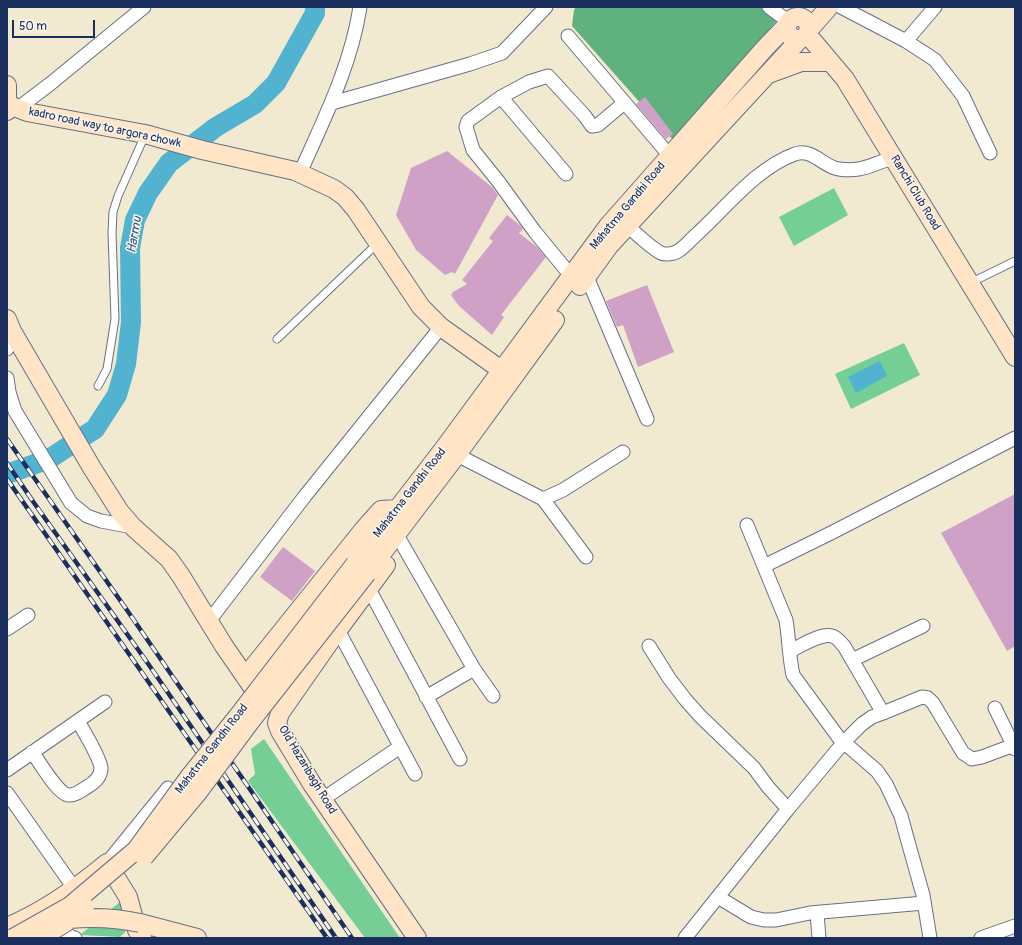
<!DOCTYPE html>
<html>
<head>
<meta charset="utf-8">
<style>
  body { margin:0 }
  #map { position:relative; width:1022px; height:945px; overflow:hidden; background:#f1ead1; font-family:Pangolin,sans-serif }
  canvas { display:block }
  .frame { position:absolute; inset:0; border:8px solid #1b2f5e; pointer-events:none }
  .scale { position:absolute; left:12px; top:20px; width:83px; height:18px; box-sizing:border-box; border:2px solid #1b2f5e; border-top:0; padding-left:5px; font-size:12px; line-height:14px; white-space:nowrap; color:#1b2f5e; -webkit-text-stroke:3px #fbf7ec; paint-order:stroke }
</style>
</head>
<body>
<div id="map">
<canvas width="1022" height="945"></canvas>
<div class="frame"></div>
<div class="scale">50 m</div>
</div>
<script>
const g = document.querySelector('canvas').getContext('2d');
g.lineJoin = 'round';
function paint(path, color) { g.fillStyle = color; g.fill(path, 'evenodd'); }
function strokePath(path, color, width, dash) { g.strokeStyle = color; g.lineWidth = width; g.lineCap = dash ? 'butt' : 'round'; g.setLineDash(dash || []); g.stroke(path); }
function write(font, color, halo, rows, align = 'center') {
  g.font = font + ' Pangolin,sans-serif'; g.lineWidth = 3; g.setLineDash([]); g.textBaseline = 'middle'; g.strokeStyle = halo; g.fillStyle = color; for (const [text, x, y, turn = 0] of rows) {
    g.save(); g.translate(x, y); g.rotate((+turn || 0) * Math.PI / 180); g.textAlign = isNaN(turn) ? turn : align; if (halo) g.strokeText(text, 0, 0); g.fillText(text, 0, 0); g.restore();
  }
}
const green = new Path2D(`
  M834 188 848 215 794 246 779 217Z
  M904 343 920 375 851 409 835 374Z
  M264 739 400 938H365L248 781 255 774 251 749Z
  M121 901 126 917V931L120 937 80 935Z`);
const forest = new Path2D(`
  M576 7H762L778 19 674 141 572 26 574 10Z`);
const water = new Path2D(`
  M880 361 887 376 856 393 848 377Z`);
const river = new Path2D(`
  M7 474 49 459 95 429 117 395 126 364 131 322 130 248 135 220 148 193 169 163 216 127 255 104 276 83 315 13V7`);
const building = new Path2D(`
  M645 97 673 134 666 139 636 104Z
  M447 151 492 187 498 195 455 274 452 272 445 275 416 250 396 215 411 168Z
  M507 215 521 226 523 229 519 233 537 247 546 257 501 315 504 317 492 335 459 306 451 295 453 292 467 284 462 280 493 241 489 238Z
  M647 285 674 352 638 367 623 325 617 327 606 301Z
  M1015 494V646L1007 651 941 533Z
  M283 547 315 571 292 601 260 577Z`);
const lane = new Path2D(`
  M970 283 1015 261
  M277 339 378 243
  M98 386 107 369 115 319 112 233 113 212 118 196 145 135`);
const street = new Path2D(`
  M769 7 789 22
  M841 7 906 41 935 60 963 96 990 153
  M568 36 670 156
  M906 41 935 7
  M501 97 468 121 466 127 473 150 498 181 535 232 572 277
  M332 103 470 64 502 53 546 7
  M17 109 50 84 144 7
  M300 173C324 119 351 66 360 7
  M566 174 501 97 529 82 548 76 584 115 592 126 598 125 624 103
  M628 226C634 232 654 250 661 253 665 255 674 254 678 251 685 247 690 240 696 235 726 208 756 168 795 154 813 148 823 167 839 169 864 173 874 162 895 158
  M587 277 647 419
  M7 349 12 331
  M7 378 9 392 15 411 71 503 87 516 101 521 133 527
  M456 456 463 458 543 499 563 490 623 452
  M543 499 586 557
  M747 525 786 620C789 638 789 657 793 675L839 738 877 771 886 784 901 816 907 838 923 895 930 938
  M401 542 474 669 493 696
  M764 566 833 532 1015 438
  M369 589 460 759
  M209 621 305 496 441 327
  M7 629 28 615
  M338 630 415 774
  M649 646 669 678 685 699 700 716 754 768 768 787 788 809
  M852 660 923 626
  M426 697 474 669
  M995 708 1015 749
  M883 713 922 697 928 698 933 703 963 753 972 759 982 757 1014 745
  M32 752C40 762 56 792 68 795 75 796 82 790 87 787 94 783 101 777 101 768 100 757 84 732 78 721
  M7 770 105 702
  M7 793 74 888
  M323 799 400 747
  M107 863 168 788
  M718 897 751 917 764 920H776L810 913 924 903
  M817 913 819 938
  M52 923 71 937 75 938
  M685 938 788 809 844 742 862 724 872 717 883 713 844 646C840 642 837 637 832 636 820 633 801 646 790 651
  M981 938 1015 926`);
const secondary = new Path2D(`
  M787 28a11 11 0 1 1 22 0a11 11 0 1 1-22 0Z
  M808 31 829 7
  M807 34 845 79 1015 357
  M771 73 801 62H830
  M7 85V100L9 105 7 111
  M7 104 27 112 145 134 202 150 295 171 334 189 345 197 356 210 421 307 441 327 511 377
  M580 286 609 246 800 39
  M7 319 12 331 92 468 120 512 133 527 169 559 181 576 224 646 264 704
  M355 564 445 447 608 226 765 48 787 25
  M386 565 338 630 280 713 277 723 280 731 312 784 417 938
  M367 573 456 456 555 320
  M246 676 364 529 381 510 397 509
  M140 923 197 938
  M7 927C43 912 77 888 107 863L128 897 137 930 142 938`);
const rail = new Path2D(`
  M7 439 129 613 352 938
  M7 463 32 500 149 665 336 938
  M7 479 327 938`);
const secondaryBridge = new Path2D(`
  M144 857 199 791 250 722 367 573
  M69 919C93 917 117 918 140 923
  M13 938 70 906 136 850 190 776 238 716 355 564
  M40 938 65 923 85 907`);
const streetNames = [
  ["kadro road way to argora chowk",105,128,12],
  ["Ranchi Club Road",915,193,59],
  ["Mahatma Gandhi Road",628,206,-50],
  ["Mahatma Gandhi Road",410,493,-52],
  ["Mahatma Gandhi Road",212,749,-52],
  ["Old Hazaribagh Road",307,770,59]
];
const waterNames = [
  ["Harmu",135,235,-80]
];
paint(green, '#74ce95');
paint(forest, '#5fb17e');
paint(water, '#51b3cf');
strokePath(river, '#51b3cf', 20);
paint(building, '#d0a1c7');
strokePath(lane, '#667086', 9);
strokePath(street, '#667086', 15);
strokePath(secondary, '#667086', 20);
strokePath(lane, '#fff', 7);
strokePath(street, '#fff', 13);
strokePath(secondary, '#ffe4c6', 18);
strokePath(rail, '#1b2f5e', 4.5);
strokePath(rail, '#fbf7ec', 3, [9]);
strokePath(secondaryBridge, '#667086', 20, []);
strokePath(secondaryBridge, '#ffe4c6', 18);
write('12px', '#1b2f5e', '#fbf7ec', streetNames);
write('italic 13px', '#2b5780', '#fbf7ec', waterNames);
</script>
</body>
</html>
